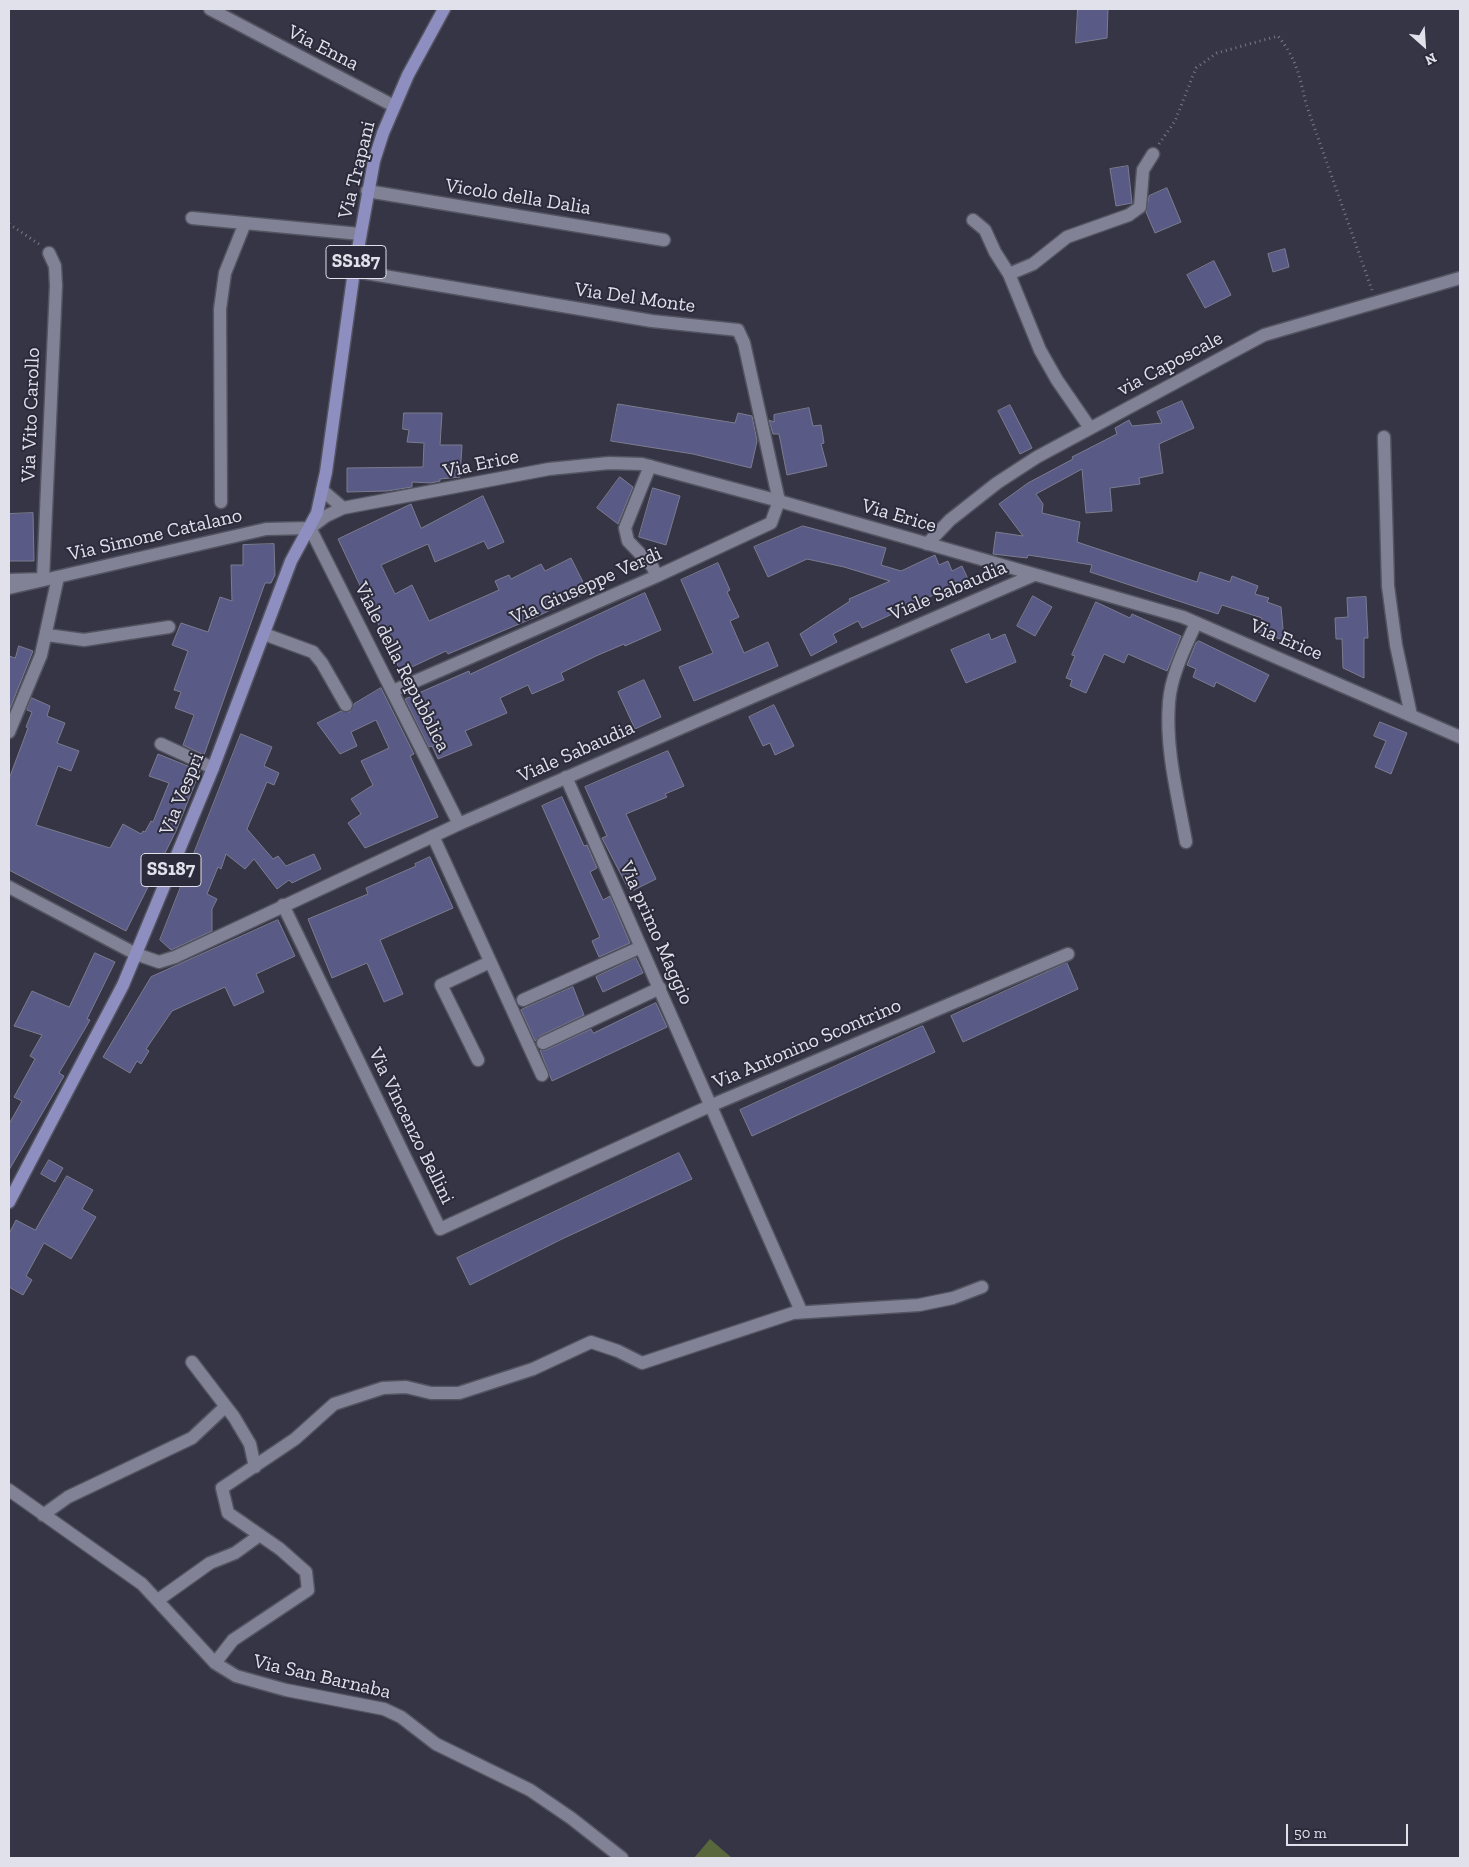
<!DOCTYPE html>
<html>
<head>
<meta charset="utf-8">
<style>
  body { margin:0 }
  #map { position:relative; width:1469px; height:1867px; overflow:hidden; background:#353545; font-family:"Zilla Slab",serif }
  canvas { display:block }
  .frame { position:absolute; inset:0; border:10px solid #e0e1eb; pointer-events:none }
  .north { position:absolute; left:1399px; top:20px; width:50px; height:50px; -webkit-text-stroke:4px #2b2b3b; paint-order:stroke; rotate:154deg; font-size:14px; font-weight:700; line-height:20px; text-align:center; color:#e0e1eb }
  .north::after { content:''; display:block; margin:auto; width:18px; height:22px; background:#e0e1eb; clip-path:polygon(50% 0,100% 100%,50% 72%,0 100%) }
  .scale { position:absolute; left:1286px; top:1824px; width:122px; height:22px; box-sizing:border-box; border:2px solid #e0e1eb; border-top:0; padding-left:6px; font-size:15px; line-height:18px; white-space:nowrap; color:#e0e1eb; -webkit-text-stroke:4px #2b2b3b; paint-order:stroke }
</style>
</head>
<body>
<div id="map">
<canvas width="1469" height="1867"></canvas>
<div class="frame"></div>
<div class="north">N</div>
<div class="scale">50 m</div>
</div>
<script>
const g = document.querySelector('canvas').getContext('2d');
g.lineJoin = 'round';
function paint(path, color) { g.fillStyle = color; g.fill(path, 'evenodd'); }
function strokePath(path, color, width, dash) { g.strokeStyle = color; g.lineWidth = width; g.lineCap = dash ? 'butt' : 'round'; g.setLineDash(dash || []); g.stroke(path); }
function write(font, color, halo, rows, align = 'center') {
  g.font = font + ' "Zilla Slab",serif'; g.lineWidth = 4; g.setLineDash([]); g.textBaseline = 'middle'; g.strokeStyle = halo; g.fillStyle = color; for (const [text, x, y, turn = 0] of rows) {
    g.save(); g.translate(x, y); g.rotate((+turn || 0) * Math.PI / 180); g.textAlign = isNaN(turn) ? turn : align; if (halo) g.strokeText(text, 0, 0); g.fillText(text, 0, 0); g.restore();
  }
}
const green = new Path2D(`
  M710 1839 732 1858H694Z`);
const building = new Path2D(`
  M1078 9H1108L1107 38 1076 43Z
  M1128 166 1132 203 1116 206 1110 169Z
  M1167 188 1181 222 1155 233 1146 212 1149 196Z
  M1285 249 1289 267 1273 272 1268 254Z
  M1214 261 1231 295 1205 308 1187 275Z
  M1182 401 1194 428 1159 444 1163 473 1139 478 1140 484 1110 488 1112 511 1086 513 1082 469 1036 494 1043 504 1042 513 1080 522 1077 542 1197 582 1200 572 1230 582 1232 576 1258 586 1255 594 1269 598 1267 602 1281 607 1284 640 1257 632 1262 618 1222 605 1218 614 1090 572 1092 565 1028 555 1027 558 993 554 996 532 1023 536 999 504 1028 483 1073 459 1072 457 1117 434 1115 428 1129 420 1132 426 1162 423 1157 412Z
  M618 404 735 423 738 413 752 416 757 441 751 468 693 454 611 441Z
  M1010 405 1032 448 1020 454 998 411Z
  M809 408 813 426 821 425 824 443 821 444 827 466 787 475 779 434H773L769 420 774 422V415Z
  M404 413H442L440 445H462L460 477 440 479V481L431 483 412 482V487L387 491 347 492V468L423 467 424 443 407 442 409 430 403 429Z
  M620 477 633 487 618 524 597 508Z
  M653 488 680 496 666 545 639 537Z
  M483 496 504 542 488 549 484 541 435 562 428 544 381 565 395 594 412 585 429 621 499 590 495 581 509 575 511 579 541 564 545 571 571 558 588 592 538 616 448 654 446 651 401 672 338 539 411 504 421 528Z
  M33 513 34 561H9V514Z
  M803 526 886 548 881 565 901 571 935 555 939 565 948 561 952 571 962 566 968 579 862 628 858 621 833 634 837 642 811 656 800 634 850 601 849 599 890 581 844 567 807 559 768 577 754 547Z
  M274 544 275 575 271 583H265L204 755 183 745 194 715 175 708 181 692 174 690 188 651 172 645 181 623 208 632 220 597 232 601 231 565H243V545Z
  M718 563 730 590 727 592 739 617 730 621 744 653 768 642 778 666 694 701 679 667 713 653 681 580Z
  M645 593 661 630 625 646 624 644 596 656 561 673 564 680 532 694 528 685 500 698 507 713 465 731 472 745 438 759 432 746 429 747 405 699 469 671 470 674Z
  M1033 596 1052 607 1035 636 1017 626Z
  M1366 597 1368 638H1364V678L1343 668 1342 639H1336L1335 618 1348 617 1347 598Z
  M1096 602 1130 618 1132 614 1181 636 1167 671 1128 654 1124 663 1104 654 1086 693 1070 686 1072 680 1066 678 1075 656 1072 655Z
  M989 634 991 640 1005 634 1016 662 966 683 951 650Z
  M1199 641 1269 675 1255 702 1216 682 1214 687 1193 677 1196 669 1187 665 1196 643Z
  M19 646 33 651 9 711V656L15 658Z
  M644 680 661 717 635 729 618 692Z
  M381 688 414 754 410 756 438 817 365 848 348 823 361 814 351 799 373 785 361 761 389 748 376 720 351 732 357 746 340 754 317 723 341 711 350 712 354 704Z
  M32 698 50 706 47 716 65 723 57 743 79 751 71 771 58 766 36 825 110 848 123 824 141 834 143 831 145 832 151 821 153 822 169 783 149 776 158 754 200 771 176 831 126 931 9 870V779L28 728 26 727 32 712 27 710Z
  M774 705 794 746 775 755 770 743 763 746 749 717Z
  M1380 722 1407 733 1391 774 1375 767 1386 741 1374 736Z
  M241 734 272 747 264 766 279 773 274 785 267 782 247 829 273 859 278 856 286 866 314 854 321 869 292 883 289 880 277 889 254 859 245 869 226 854 221 869 218 867 207 894 217 899 212 909V931L171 950 160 940Z
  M668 751 684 786 665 794 667 797 626 814 656 879 630 892 602 838 607 836 585 787Z
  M562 797 584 846 587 845 597 868 590 872 603 900 610 896 630 943 599 957 592 941 600 937 542 806Z
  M430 857 453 908 380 940 403 994 384 1002 367 963 332 978 308 919 368 894 366 888 416 866 415 864Z
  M278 920 295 956 256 974 264 992 234 1006 225 987 172 1011 146 1049 149 1051 141 1064 137 1061 130 1073 103 1057 151 977Z
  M95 953 115 962 87 1019 90 1020 59 1073 64 1076 9 1170V1124L22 1101 14 1097 35 1059 30 1056 42 1035 14 1026 32 991 69 1007Z
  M636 958 643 973 603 992 596 977Z
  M1067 963 1078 989 963 1042 951 1016Z
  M573 987 584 1015 540 1036 535 1041 521 1010Z
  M656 1003 667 1027 552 1081 540 1050H546L591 1029 593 1033Z
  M923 1026 935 1052 752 1136 740 1110Z
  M679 1153 692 1179 562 1239 470 1285 457 1258Z
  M49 1160 63 1168 55 1182 41 1174Z
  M67 1176 93 1190 82 1209 96 1217 71 1259 44 1243 26 1276 32 1280 23 1295 9 1287V1234L16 1220 35 1230Z`);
const path = new Path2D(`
  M1159 144 1175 121 1196 68 1217 53 1278 36C1296 58 1300 77 1306 104L1372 290
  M9 224 39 244`);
const street = new Path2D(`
  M210 9 394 106
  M367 191 664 240
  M192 218 360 234
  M973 220 985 230 995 252 1009 274 1040 350 1057 380 1090 428
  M354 271 652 321 738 330 744 343 779 501 771 523 657 576 393 691
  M1009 274 1033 264 1067 237 1129 215 1140 207 1143 170 1153 154
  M1384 437 1388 586 1396 645 1411 715
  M650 466 625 528 628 541 652 566 657 576
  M221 502 220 309 225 273 245 223
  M310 528 459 824
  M927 544 950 520 997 483 1037 457 1264 335 1460 278
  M9 580 43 579 56 286 55 266 49 253
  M264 634 313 652 322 663 346 705
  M47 635 84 640 169 627
  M9 732 41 655 58 577
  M161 744 213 768
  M566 777 801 1311
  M433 836 542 1075
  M1186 842C1178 797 1165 748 1169 702 1171 675 1185 648 1196 623
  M283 905 440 1229 712 1105 1068 954
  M523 1000 641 947
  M543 1043 660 988
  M478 1060 441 985 490 962
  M192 1362 234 1417 250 1444 255 1467
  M9 1490 142 1584 215 1663 236 1676 286 1690 384 1709 401 1717 436 1744 530 1790 571 1818 622 1858
  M43 1515 68 1497 192 1438 225 1407
  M158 1600 210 1563 235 1553 260 1535
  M215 1663 233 1640 308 1590 306 1572 280 1549 228 1513 222 1488 295 1439 334 1404 383 1388 406 1387 431 1393H459L533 1369 591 1342 618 1351 642 1363 793 1313 919 1305 953 1298 982 1287`);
const secondary = new Path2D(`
  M322 490 343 508
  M9 588 266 529 310 528 326 516 343 508 549 469 609 463 642 464 779 501 1183 617 1460 737
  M9 887 136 954 159 962 175 957 459 824 1034 575`);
const primary = new Path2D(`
  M9 1202 123 985 213 768 291 561 317 513 326 472 354 271 374 161 383 133 408 75 444 9`);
const shields = [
  [356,262,60],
  [171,870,60]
];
const shieldNames = [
  ["SS187",356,262],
  ["SS187",171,870]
];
const streetNames = [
  ["Via Enna",323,48,27],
  ["Via Trapani",357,170,-76],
  ["Vicolo della Dalia",518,197,9],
  ["Via Del Monte",635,298,8],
  ["via Caposcale",1170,364,-28],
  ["Via Vito Carollo",31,415,-88],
  ["Via Erice",481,464,-12],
  ["Via Erice",899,516,16],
  ["Via Simone Catalano",155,535,-13],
  ["Via Giuseppe Verdi",586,586,-24],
  ["Viale Sabaudia",948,591,-23],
  ["Via Erice",1286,640,23],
  ["Viale della Repubblica",402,667,63],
  ["Viale Sabaudia",576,752,-24],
  ["Via Vespri",182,794,-68],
  ["Via primo Maggio",656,933,66],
  ["Via Antonino Scontrino",807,1044,-23],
  ["Via Vincenzo Bellini",411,1126,64],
  ["Via San Barnaba",322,1677,13]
];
paint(green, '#59673c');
paint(building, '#5a5a86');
strokePath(building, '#7b7c8f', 1);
strokePath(street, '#535461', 15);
strokePath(secondary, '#535461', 15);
strokePath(primary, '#535461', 15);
strokePath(path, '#787886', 3, [1, 4]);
strokePath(street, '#818295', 12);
strokePath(secondary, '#818295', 12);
strokePath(primary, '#8e8fc0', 12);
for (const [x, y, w] of shields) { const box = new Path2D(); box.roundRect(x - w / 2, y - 16.5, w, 33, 4); g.fillStyle = '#2b2b3b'; g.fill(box); strokePath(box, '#e0e1eb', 1); }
write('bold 19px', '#e0e1eb', null, shieldNames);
write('20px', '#e0e1eb', '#2b2b3b', streetNames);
</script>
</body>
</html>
